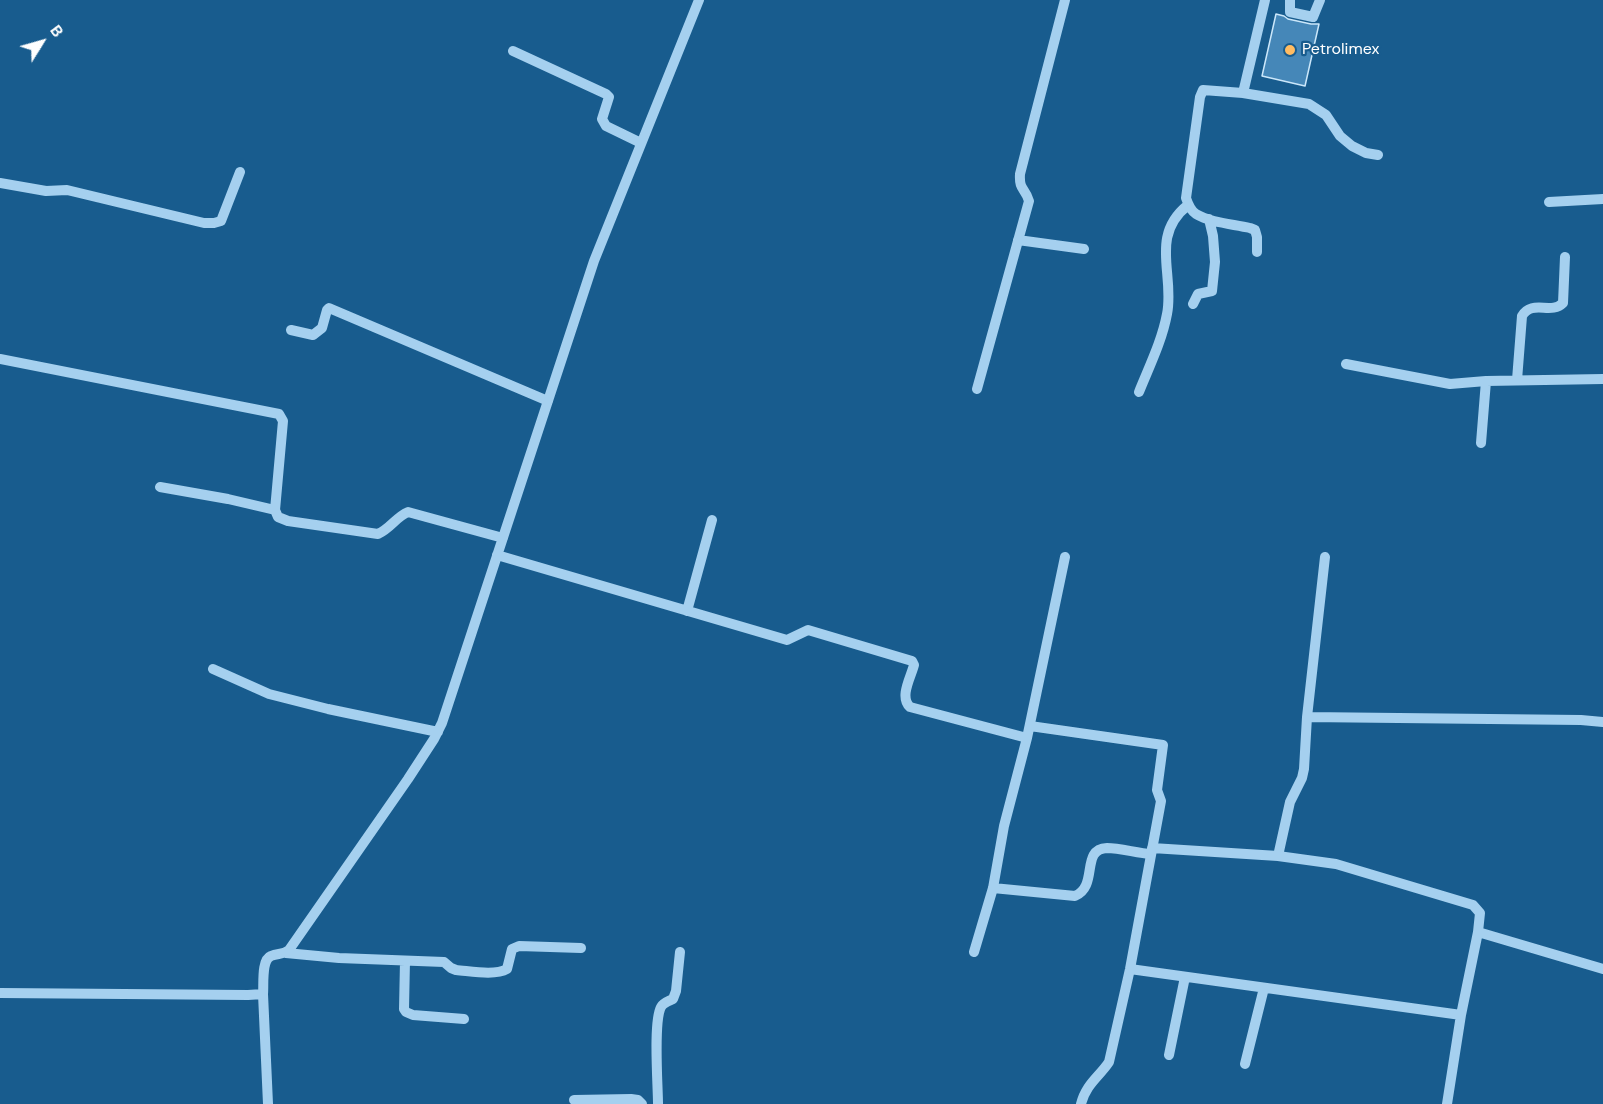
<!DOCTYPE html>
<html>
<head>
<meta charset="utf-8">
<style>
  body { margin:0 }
  #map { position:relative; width:1603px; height:1104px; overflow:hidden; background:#185c8e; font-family:"DM Sans",sans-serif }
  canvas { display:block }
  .north { position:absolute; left:12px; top:12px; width:60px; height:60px; -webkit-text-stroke:4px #185c8e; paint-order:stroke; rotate:53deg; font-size:16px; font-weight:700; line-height:24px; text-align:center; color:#fff }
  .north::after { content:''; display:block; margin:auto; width:21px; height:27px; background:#fff; clip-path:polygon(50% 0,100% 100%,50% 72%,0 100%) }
</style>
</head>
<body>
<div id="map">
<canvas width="1603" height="1104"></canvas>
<div class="north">B</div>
</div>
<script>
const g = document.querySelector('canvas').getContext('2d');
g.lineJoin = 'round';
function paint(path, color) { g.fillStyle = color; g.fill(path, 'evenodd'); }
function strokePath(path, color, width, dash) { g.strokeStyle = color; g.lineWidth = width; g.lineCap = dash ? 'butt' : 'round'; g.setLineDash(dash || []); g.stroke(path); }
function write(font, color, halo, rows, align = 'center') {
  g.font = font + ' "DM Sans",sans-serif'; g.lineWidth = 4.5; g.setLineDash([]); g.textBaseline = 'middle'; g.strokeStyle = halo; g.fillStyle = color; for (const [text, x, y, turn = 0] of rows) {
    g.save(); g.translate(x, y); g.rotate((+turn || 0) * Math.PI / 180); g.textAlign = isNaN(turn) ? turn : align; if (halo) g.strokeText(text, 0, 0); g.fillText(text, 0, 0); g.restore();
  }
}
const building = new Path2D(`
  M1276 14 1284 16 1288 19 1311 24H1319L1305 86 1262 76Z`);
const minor = new Path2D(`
  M1290 0V12L1313 17 1320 0
  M513 51 606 94 609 97 602 119 606 126 641 143
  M1243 93 1265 0
  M0 183 46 191 67 190 204 223H214L221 221 240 172
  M1549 202 1603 199
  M1018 240 1084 249
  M1257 252V237L1255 230 1250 228C1233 224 1211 223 1196 214 1191 211 1188 204 1186 198L1200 97 1203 90 1243 93 1309 104 1326 115 1340 136 1352 146 1366 153 1378 155
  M1193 304 1198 294 1212 291 1215 262 1213 236 1209 219
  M291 330 313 335 322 328 327 310 329 308 548 401
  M0 359 279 414 283 421 275 510 278 517 288 521 378 534C391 528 396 517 408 512L503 538
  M1346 364 1450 384 1486 381 1603 379
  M1517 380 1522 316C1532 299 1551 315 1563 303L1565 257
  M977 389 1029 201C1025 187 1019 191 1020 174L1065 0
  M1139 392C1149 367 1162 341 1167 314 1175 275 1149 236 1188 205
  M1481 443 1486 381
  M160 487 228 499 275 510
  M497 555 787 640 808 630 912 661 914 665C911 677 899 697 910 707L1027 738 1065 557
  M687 611 712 520
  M213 669 269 694 328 709 438 732
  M1307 717 1581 720 1603 722
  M1030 726 1163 745 1157 790 1161 801 1130 969 1109 1062C1099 1077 1086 1084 1081 1104
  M1152 848 1278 856 1336 864 1473 905 1480 913 1478 932 1603 969
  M1278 856 1290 802 1302 778 1304 769 1307 717 1325 557
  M993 888 1075 896C1099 886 1080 849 1107 848 1120 848 1137 853 1151 854
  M974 952 993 888 1004 826 1027 738
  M286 953 339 958 444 962 451 968 456 970C470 971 495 976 507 969L512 949 519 946 581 948
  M405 961 404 1009 406 1012 413 1015 464 1019
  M1130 969 1461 1015
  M0 993 248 995 263 994C264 984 261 960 271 956 278 953 283 955 289 950L408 779 434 739 442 723 594 261 699 0
  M263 994 268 1104
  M1169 1055 1185 977
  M1245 1064 1264 988
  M574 1100 631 1099 638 1100 642 1104
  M658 1104C658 1085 653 1022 661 1007 663 1003 669 1001 673 999L676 991 680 952
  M1447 1104 1461 1015 1478 932`);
const markers = [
  [1290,50,6,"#ffbc62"]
];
const poiNames = [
  ["Petrolimex",1302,50]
];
paint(building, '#4587b8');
strokePath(building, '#cbe7fa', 1.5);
strokePath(minor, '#a5d0ef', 10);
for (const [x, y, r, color] of markers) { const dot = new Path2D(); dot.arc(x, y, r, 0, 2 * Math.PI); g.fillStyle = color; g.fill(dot); strokePath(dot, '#185c8e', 2); }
write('16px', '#fff', '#185c8e', poiNames, 'left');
</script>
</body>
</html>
